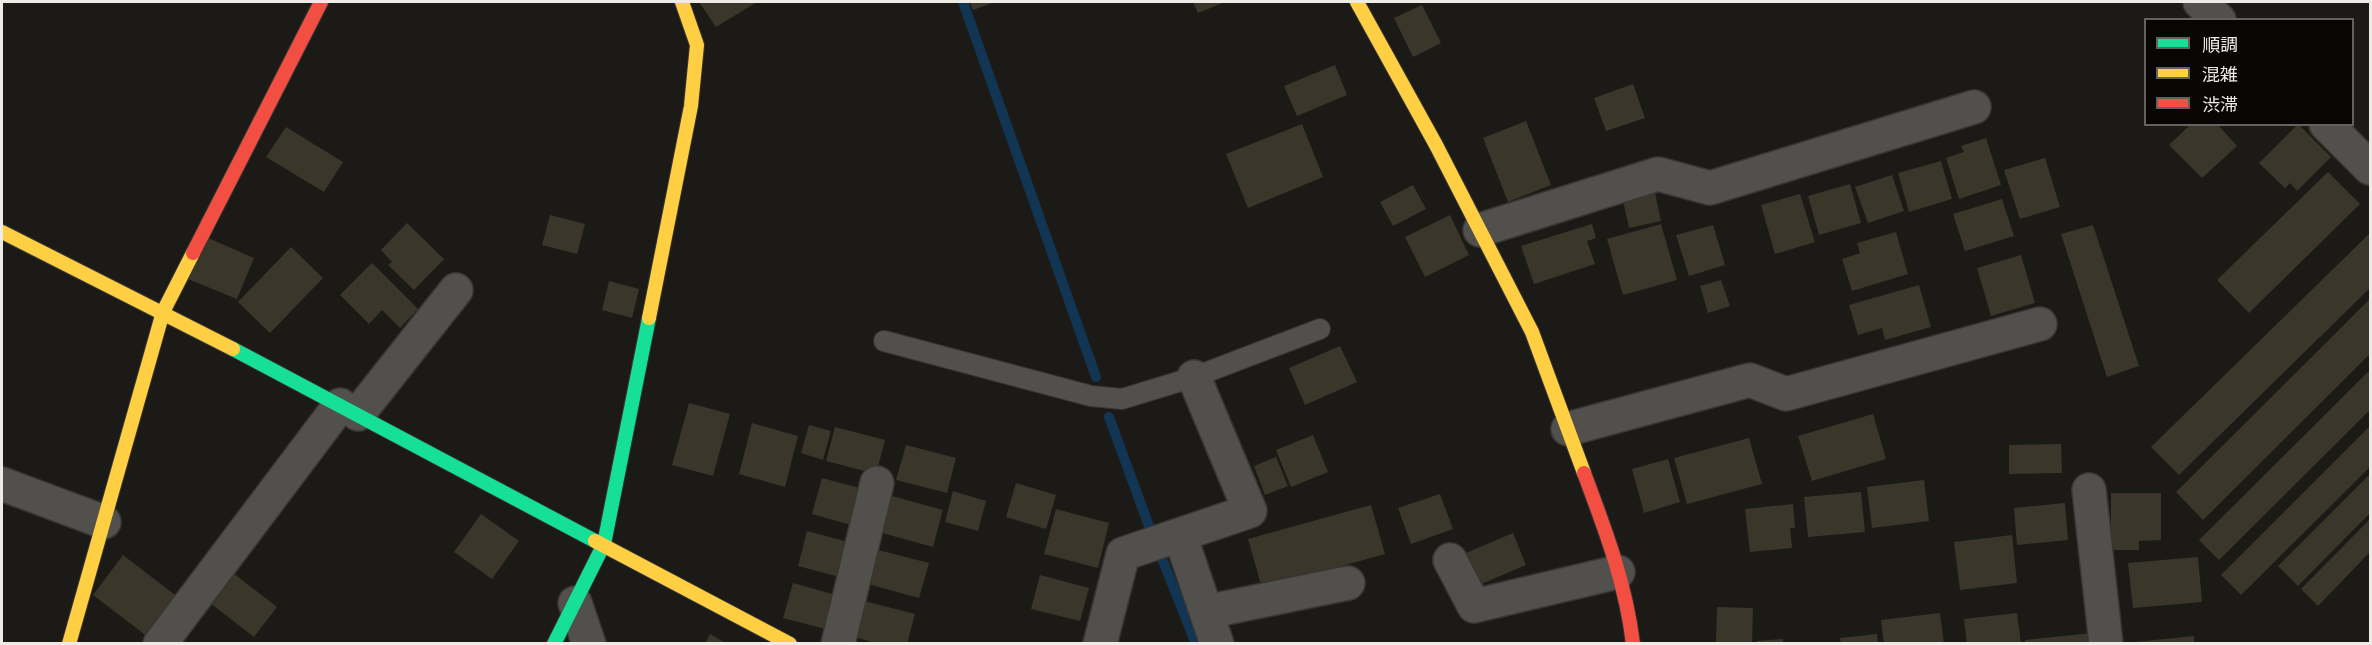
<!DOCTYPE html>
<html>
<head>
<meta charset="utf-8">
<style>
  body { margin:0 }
  #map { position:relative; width:2372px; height:645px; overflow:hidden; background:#1c1a17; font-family:"Public Sans","Noto Sans JP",sans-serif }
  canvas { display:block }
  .frame { position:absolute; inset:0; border:3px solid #eeebe6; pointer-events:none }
  .legend { position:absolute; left:2144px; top:18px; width:210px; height:108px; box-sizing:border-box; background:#070604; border:2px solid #63625e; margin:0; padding:8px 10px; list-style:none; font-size:18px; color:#eeebe6 }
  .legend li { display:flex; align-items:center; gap:12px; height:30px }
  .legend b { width:30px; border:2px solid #63625e }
</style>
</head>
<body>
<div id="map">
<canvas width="2372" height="645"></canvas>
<div class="frame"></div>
<ul class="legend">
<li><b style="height:8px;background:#16e098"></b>順調</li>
<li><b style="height:8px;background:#ffcf43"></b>混雑</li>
<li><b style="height:8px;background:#f24e42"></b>渋滞</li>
</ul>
</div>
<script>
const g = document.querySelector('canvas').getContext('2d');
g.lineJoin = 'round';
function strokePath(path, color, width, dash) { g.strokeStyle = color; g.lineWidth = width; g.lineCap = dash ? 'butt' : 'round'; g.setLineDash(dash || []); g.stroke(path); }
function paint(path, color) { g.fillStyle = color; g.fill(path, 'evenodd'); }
const stream = new Path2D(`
  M963 2 1096 377
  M1109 417 1150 529
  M1161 556 1196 644`);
const building = new Path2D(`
  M699 2H757L716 27Z
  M970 2H995L973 10Z
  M1193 2H1225L1198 13Z
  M1422 5 1441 43 1413 57 1394 18Z
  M1335 65 1347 95 1297 116 1284 86Z
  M1633 84 1645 118 1606 131 1594 98Z
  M1526 121 1551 185 1508 202 1483 138Z
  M1302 124 1323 177 1248 208 1226 154Z
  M2191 124H2217L2237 146 2202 178 2169 145Z
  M2298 124 2331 157 2297 191 2290 183 2285 188 2259 163Z
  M286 127 343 162 324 192 266 157Z
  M1986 138 2001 185 1959 199 1946 158 1964 152 1961 146Z
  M2045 158 2060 207 2020 219 2004 170Z
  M1941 161 1952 199 1909 212 1898 173Z
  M2328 172 2360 204 2249 313 2217 280Z
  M1892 175 1904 211 1868 223 1855 187Z
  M1850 184 1861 223 1819 235 1808 196Z
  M1413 185 1426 209 1393 226 1380 202Z
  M1655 193 1661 221 1629 228 1623 200Z
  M1800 194 1815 242 1775 254 1761 205Z
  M2002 199 2014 236 1965 251 1953 214Z
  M550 215 585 224 577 254 542 245Z
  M1450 215 1469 255 1425 277 1405 237Z
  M407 223 444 259 414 290 388 265 392 262 381 250Z
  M1592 224 1596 238 1587 241 1595 264 1534 284 1521 246Z
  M1661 224 1677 280 1623 295 1607 239Z
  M1713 225 1725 265 1689 276 1676 235Z
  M2093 225 2139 366 2107 377 2061 234Z
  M1896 232 1908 274 1852 291 1842 259 1860 253 1857 243Z
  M2370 233V288L2179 475 2151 447Z
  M206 237 254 258 237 299 188 279Z
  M291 247 323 278 270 333 238 302Z
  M2021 255 2035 303 1991 316 1977 268Z
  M372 263 418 309 400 328 382 310 369 324 340 295Z
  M1721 280 1730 306 1708 313 1700 286Z
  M609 281 639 289 632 318 602 310Z
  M1919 285 1931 327 1885 340 1882 328 1858 335 1849 305Z
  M2370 299V354L2203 520 2176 492Z
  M1340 346 1357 382 1305 405 1289 368Z
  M2370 370V410L2219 560 2199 540Z
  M689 403 730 414 713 476 672 465Z
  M1873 414 1886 459 1812 481 1798 436Z
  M752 423 798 436 785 487 739 474Z
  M809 425 831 431 823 460 801 453Z
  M2370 426V467L2241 595 2221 575Z
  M835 427 885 440 876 474 826 461Z
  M1313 435 1328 472 1291 487 1276 450Z
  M1749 438 1762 484 1687 504 1674 458Z
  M2061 444 2062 473 2009 474V445Z
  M906 445 956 458 947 493 896 480Z
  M1276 457 1288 486 1265 495 1254 466Z
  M1668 459 1680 502 1644 513 1632 469Z
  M2370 474V513L2298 586 2278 566Z
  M822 478 871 491 862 528 812 514Z
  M1924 480 1929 521 1872 528 1867 487Z
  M1016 483 1056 495 1046 529 1006 517Z
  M953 491 986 501 978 531 945 522Z
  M1861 492 1865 532 1808 537 1804 497Z
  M2111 493H2161V540L2139 541V550H2111Z
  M1440 494 1453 529 1411 544 1398 508Z
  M892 496 943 510 933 547 882 533Z
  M2065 503 2068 540 2017 545 2014 508Z
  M1793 504 1795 528H1790L1792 548 1750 552 1745 509Z
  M1371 505 1385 554 1262 588 1248 539Z
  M1056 509 1109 523 1098 568 1044 554Z
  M481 514 519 541 492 579 454 552Z
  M2370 519V552L2318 606 2301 589Z
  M807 531 856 544 847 579 798 566Z
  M1513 533 1526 565 1479 585 1466 553Z
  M2012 535 2017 583 1960 590 1954 542Z
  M878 550 929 563 919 598 868 584Z
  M123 555 179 598 148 637 93 595Z
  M2198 557 2202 602 2133 608 2128 563Z
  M233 573 277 607 254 637 210 603Z
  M1040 575 1089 588 1080 621 1031 609Z
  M793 583 843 597 833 631 783 618Z
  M864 601 915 614 907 644H878L855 637Z
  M1717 607 1753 608 1752 644H1716Z
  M1940 613 1944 644H1884L1881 620Z
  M2017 613 2021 644H1967L1964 619Z
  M2092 633 2093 644H2025V640Z
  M710 634 727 644H705Z
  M1877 634 1878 644H1841L1840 638Z
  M2194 636V644H2135V642Z
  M1783 639V644H1757V641Z`);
const lane = new Path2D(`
  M884 341 1091 396 1122 399 1194 377 1320 329`);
const street = new Path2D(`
  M2200 2 2219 20
  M2326 124 2370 168
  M1480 230 1658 174 1710 188 1974 107
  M358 414 456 290
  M1568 429 1750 380 1786 394 2040 324
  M2 484 104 522
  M2089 490 2106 644
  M1180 535 1217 644
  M1450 560 1474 606 1618 572
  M575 603 589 644
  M1206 612 1348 583
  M160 644 340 405
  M838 644 877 483
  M1100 644 1123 554 1250 511 1194 377`);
const fast = new Path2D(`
  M233 349 595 541
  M554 644 604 544 649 318`);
const slow = new Path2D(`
  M1357 2 1436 145 1532 332 1584 473
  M2 232 233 349
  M649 318 691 106 697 45 682 2
  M595 541 790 644
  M69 644 163 312 193 253`);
const jam = new Path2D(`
  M193 253 321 2
  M1584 473C1605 529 1626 584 1633 644`);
strokePath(stream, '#123554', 10);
paint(building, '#3a362a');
strokePath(lane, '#383634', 22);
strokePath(street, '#383634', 36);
strokePath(fast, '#383634', 16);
strokePath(slow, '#383634', 16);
strokePath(jam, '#383634', 16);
strokePath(lane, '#52504d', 20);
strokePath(street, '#52504d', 33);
strokePath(fast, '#16e098', 14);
strokePath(slow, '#ffcf43', 14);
strokePath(jam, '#f24e42', 14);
</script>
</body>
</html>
